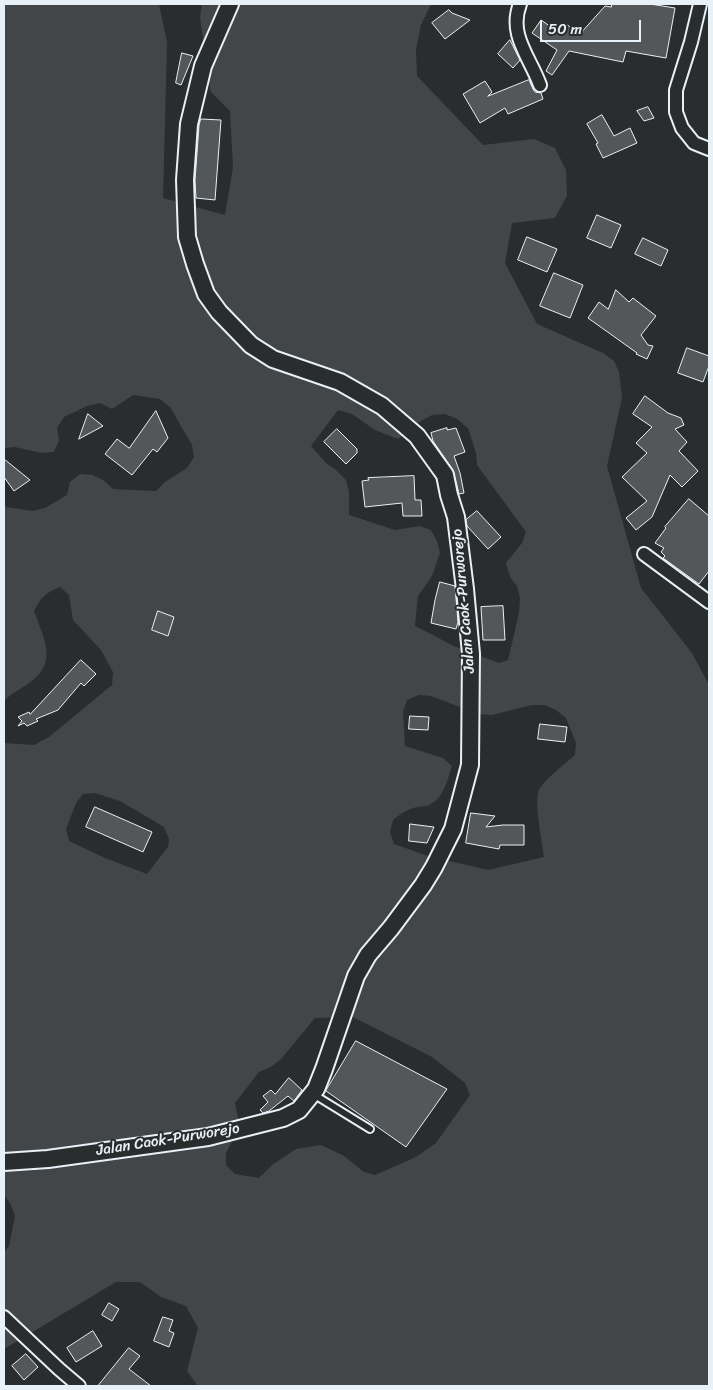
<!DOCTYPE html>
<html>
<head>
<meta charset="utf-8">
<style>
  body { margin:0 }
  #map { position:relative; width:713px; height:1390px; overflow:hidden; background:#2a2d2e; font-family:Sriracha,sans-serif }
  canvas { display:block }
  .frame { position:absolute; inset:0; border:5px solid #e8f1f8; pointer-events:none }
  .scale { position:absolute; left:540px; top:20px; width:101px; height:22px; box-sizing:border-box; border:2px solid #e8f1f8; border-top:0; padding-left:6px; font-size:15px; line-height:18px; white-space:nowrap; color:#e8f1f8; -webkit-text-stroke:4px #2a2d2e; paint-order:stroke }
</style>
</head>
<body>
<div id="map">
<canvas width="713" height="1390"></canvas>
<div class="frame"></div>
<div class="scale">50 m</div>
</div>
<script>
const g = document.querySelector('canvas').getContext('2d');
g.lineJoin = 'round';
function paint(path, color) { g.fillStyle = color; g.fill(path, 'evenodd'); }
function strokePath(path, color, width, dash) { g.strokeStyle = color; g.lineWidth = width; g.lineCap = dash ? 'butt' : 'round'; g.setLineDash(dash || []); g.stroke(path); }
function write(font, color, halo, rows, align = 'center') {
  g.font = font + ' Sriracha,sans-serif'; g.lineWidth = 4; g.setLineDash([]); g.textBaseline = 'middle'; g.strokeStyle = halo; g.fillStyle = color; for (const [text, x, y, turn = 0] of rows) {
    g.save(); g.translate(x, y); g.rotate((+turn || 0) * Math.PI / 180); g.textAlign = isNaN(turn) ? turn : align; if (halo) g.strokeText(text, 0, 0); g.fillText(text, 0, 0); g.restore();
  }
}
const green = new Path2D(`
  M4 4H159L167 42 163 198 225 215 233 167 230 111 211 92 200 18 202 4H431L421 25 416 49 417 76 483 145 534 139 555 148 566 170 567 196 555 218 512 223 505 263 537 324 603 353 614 361 619 372 622 398 607 466 641 588 692 653 709 685V1386H198L187 1371 198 1328 186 1306 161 1297 140 1282H116L4 1349V1252L9 1246 15 1216 10 1203 4 1195V743L34 745 49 737 112 685 113 672 101 650 73 620 69 595 60 587C47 592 40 598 34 611 42 634 58 661 33 680 23 688 13 692 4 701V504L6 507 33 511 45 508 67 495 70 482 80 474 92 475 103 480 113 489 156 491 165 482 187 468 194 457 192 445 170 407 160 399 133 395 112 409 100 403 87 406 64 417 57 428 59 440 54 452 42 453 15 447 4 448ZM338 410 352 414 375 430 398 439 421 421 432 415 445 414 457 419 468 428 476 453 477 465 526 532 522 543 506 563 510 577 517 586 520 598 519 613 508 660 499 663 454 646 415 626 418 596 432 576 440 553 437 541 431 530 420 526 395 530 349 515V492L346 480 336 470 326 463 311 446ZM419 695 431 696 478 714 492 715 532 705H544L556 710 566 718 576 743 575 755C567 762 543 781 539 790 534 803 542 842 544 857L488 870 428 856 394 844 390 832 393 820C400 814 408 809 417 807 421 806 425 807 429 805 444 798 447 781 452 766L443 758 405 746 403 712 407 700ZM95 793 120 801 164 827 169 839 168 847 147 874 105 858 69 841 66 829 76 803 83 794ZM353 1017 432 1057 465 1083 470 1095 436 1143 416 1157 375 1175 364 1172 344 1156 321 1145 296 1149 272 1165 259 1178 235 1174 226 1165V1153L240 1126 235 1103 259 1072 271 1067 281 1059 315 1018Z`);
const building = new Path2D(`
  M612 4H650L675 8 666 58 626 51 623 62 569 51 552 75 546 71 557 50 532 33 541 20 557 31 566 24 580 34 605 6 611 7Z
  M449 10 452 13 470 20 445 39 432 23Z
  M510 40 520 60 513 68 498 54Z
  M182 53 193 56 181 85 176 83Z
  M529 80 533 89 535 92 541 93 543 99 508 114 505 108 480 123 463 94 485 81 492 92 488 96Z
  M648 107 654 118 644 121 637 111Z
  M602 115 614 136 630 128 637 143 603 158 596 144 598 143 587 124Z
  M201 119 221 120 215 200 196 198 195 180 199 126Z
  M597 215 621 225 611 248 587 238Z
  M527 237 557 249 547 272 518 260Z
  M643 238 668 250 661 266 635 254Z
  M554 273 583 285 570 318 540 306Z
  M616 290 629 302 633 298 656 316 641 335 648 345 653 346 647 359 636 354 637 353 588 318 599 302 608 309Z
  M687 348 709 356V366L703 382 678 373Z
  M645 396 668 413 681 418 684 425 675 429 687 442 679 451 698 471 682 487 670 475 652 517 636 530 626 518 647 501 622 477 647 453 636 443 652 427 633 414Z
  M156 411 168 438 157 452 153 449 132 475 105 454 117 439 129 448Z
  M88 414 103 426 79 439Z
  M447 428V430L456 428 465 452 454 456 460 473 464 493 459 494 453 470 433 441 431 433Z
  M337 429 357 449V453L346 464 324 442Z
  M4 459 30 480 14 491 4 477Z
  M414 476 415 500H421L422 516H403L402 503 365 507 362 481 369 480 368 478Z
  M689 499 709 516V571L699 584 663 558 665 556 661 552 664 548 655 543 666 528 665 527Z
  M477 511 501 537 488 549 467 526 466 520Z
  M440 582 455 586 458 622 456 629 431 623 435 600Z
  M503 606 505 640H483L481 607Z
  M158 611 174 617 168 636 152 630Z
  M81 660 96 674 84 686 81 683 58 710 36 719 38 721 27 726 24 723 18 726 22 721 18 717 29 712 30 714Z
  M410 716 429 717 428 730 409 729Z
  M540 724 567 727 565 742 538 739Z
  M95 807 152 832 143 852 86 827Z
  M471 813 495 816 486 827 503 825H524V845H500L499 849 466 843Z
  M410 824 434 827 427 843 409 841Z
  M356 1041 447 1089 406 1147 326 1091Z
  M289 1078 302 1090 294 1101 288 1096 269 1111 263 1113 260 1110 268 1102 263 1096 271 1090 275 1094Z
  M109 1303 119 1309 112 1321 102 1315Z
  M163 1317 173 1320 169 1331 174 1333 169 1347 154 1341Z
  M93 1331 102 1346 76 1362 67 1348Z
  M129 1348 140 1356 129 1369 151 1386H98Z
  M26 1354 38 1367 24 1380 12 1366Z`);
const service = new Path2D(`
  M313 1094 370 1129`);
const minor = new Path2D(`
  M520 4C508 35 530 57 540 85
  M700 4 691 42 676 90V112L682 128 694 143 709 149
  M644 554 709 602
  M4 1317 59 1369 79 1386`);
const tertiary = new Path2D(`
  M4 1162 48 1159 208 1137 283 1118 299 1110 316 1089 324 1069 356 976 368 955 391 928 423 885 434 867 453 829 470 765 471 654 465 589 456 517 449 495 445 475 417 436 382 406 340 382 273 359 251 345 219 312 206 294 195 264 187 237 185 180 189 124 203 66 230 4`);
const streetNames = [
  ["Jalan Caok-Purworejo",464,601,-95],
  ["Jalan Caok-Purworejo",168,1140,-9]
];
paint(green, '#424648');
paint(building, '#535759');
strokePath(building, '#e8f1f8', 1);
strokePath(service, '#e8f1f8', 10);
strokePath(minor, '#e8f1f8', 16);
strokePath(tertiary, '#e8f1f8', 20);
strokePath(service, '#2a2d2e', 6);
strokePath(minor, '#2a2d2e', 12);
strokePath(tertiary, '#2a2d2e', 16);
write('15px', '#e8f1f8', '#2a2d2e', streetNames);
</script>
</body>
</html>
